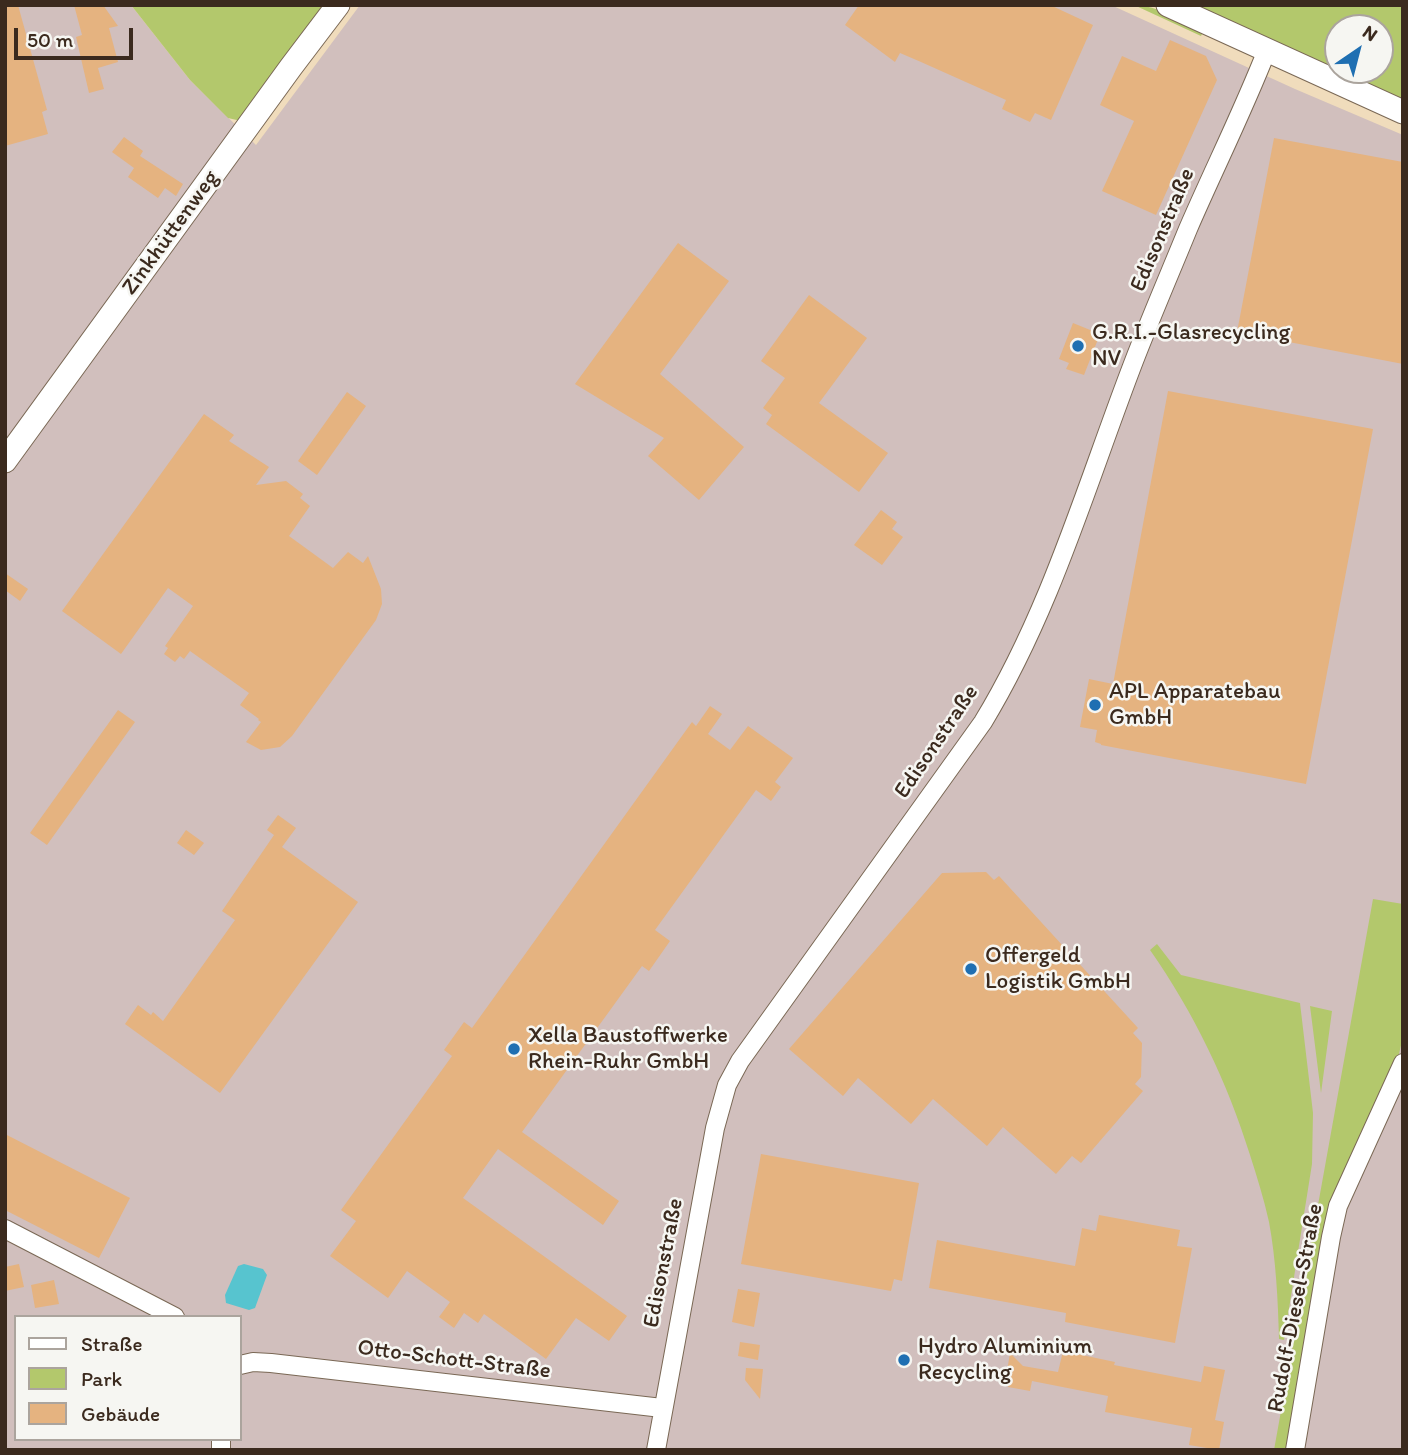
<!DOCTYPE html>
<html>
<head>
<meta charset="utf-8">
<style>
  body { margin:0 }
  #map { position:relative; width:1408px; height:1455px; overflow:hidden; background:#f0dcbc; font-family:Itim,sans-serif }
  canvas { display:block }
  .frame { position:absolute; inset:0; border:7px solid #3b2a1e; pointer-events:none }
  .legend { position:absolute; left:14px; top:1315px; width:228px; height:126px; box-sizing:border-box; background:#f6f6f2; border:2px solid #aba49d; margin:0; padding:9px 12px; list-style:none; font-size:21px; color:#3b2a1e }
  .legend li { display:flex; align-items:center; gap:14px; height:35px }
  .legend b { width:35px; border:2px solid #aba49d }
  .north { position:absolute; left:1324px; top:14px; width:70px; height:70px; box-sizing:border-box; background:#f6f6f2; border:2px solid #aba49d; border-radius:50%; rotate:35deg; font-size:19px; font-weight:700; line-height:28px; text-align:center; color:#3b2a1e }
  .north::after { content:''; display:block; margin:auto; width:24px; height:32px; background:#1f6fb2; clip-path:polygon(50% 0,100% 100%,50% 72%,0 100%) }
  .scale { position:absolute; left:14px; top:28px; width:119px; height:32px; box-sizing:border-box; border:4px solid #3b2a1e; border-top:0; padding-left:9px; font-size:21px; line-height:24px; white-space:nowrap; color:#3b2a1e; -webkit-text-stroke:5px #f6f6f2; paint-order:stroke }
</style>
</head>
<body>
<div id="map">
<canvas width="1408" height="1455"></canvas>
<div class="frame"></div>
<ul class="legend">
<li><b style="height:9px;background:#fff"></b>Straße</li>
<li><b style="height:19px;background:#b3c86c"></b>Park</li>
<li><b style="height:19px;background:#e5b380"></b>Gebäude</li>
</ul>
<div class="north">N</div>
<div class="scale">50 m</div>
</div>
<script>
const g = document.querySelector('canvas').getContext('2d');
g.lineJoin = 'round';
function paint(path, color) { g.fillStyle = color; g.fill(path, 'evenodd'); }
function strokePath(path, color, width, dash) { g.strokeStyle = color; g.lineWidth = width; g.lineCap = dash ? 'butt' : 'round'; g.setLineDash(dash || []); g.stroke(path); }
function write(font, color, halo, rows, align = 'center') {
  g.font = font + ' Itim,sans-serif'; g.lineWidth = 5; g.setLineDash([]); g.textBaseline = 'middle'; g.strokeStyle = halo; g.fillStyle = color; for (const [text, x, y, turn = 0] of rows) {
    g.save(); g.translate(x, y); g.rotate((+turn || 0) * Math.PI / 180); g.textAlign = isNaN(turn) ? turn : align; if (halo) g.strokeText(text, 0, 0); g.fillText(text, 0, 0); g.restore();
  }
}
const industrial = new Path2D(`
  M5 5H131L190 80 256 145 360 5H1111L1295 89 1403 135V1450H5ZM16 1317H240V1439H16Z`);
const green = new Path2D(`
  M131 5H328L241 121 228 118 190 80Z
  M1134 5C1158 5 1182 22 1202 34L1201 36Z
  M1188 5H1403V100ZM1338 28H1380V70H1338Z
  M1373 899 1403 904V1037L1397 1062 1337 1192 1288 1450H1274Z
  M1157 944 1181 975 1300 1003 1313 1113 1312 1164 1284 1340 1279 1339C1278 1300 1276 1260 1269 1222 1264 1199 1257 1177 1250 1155 1227 1081 1194 1013 1150 950Z
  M1310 1006 1332 1011 1321 1093Z`);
const water = new Path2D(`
  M244 1264 263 1269 267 1275 255 1308 249 1310 226 1303 225 1295 238 1266Z`);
const building = new Path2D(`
  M5 5H18L47 110 42 112 48 134 5 146Z
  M74 5H103L118 26 109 28 118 62 98 68 104 89 89 93 76 37 82 35Z
  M859 5H1050L1093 25 1051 120 1035 113 1030 122 1002 109 1006 100 921 62 900 53 895 62 845 25Z
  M1170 40 1206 56 1217 80 1156 215 1102 191 1134 121 1100 105 1122 56 1156 71Z
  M124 137 143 151 140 156 183 184 176 196 165 188 158 198 128 177 134 168 112 152Z
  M1274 138 1403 162V364L1237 332Z
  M678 243 729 281 660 374 744 447 699 500 648 456 664 438 575 384Z
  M809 295 867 338 819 403 888 453 859 492 766 424 772 415 763 408 785 378 761 361Z
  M1073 323 1100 334 1084 375 1066 369 1069 363 1059 359Z
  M1168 391 1373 429 1306 784 1101 745V744L1095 742 1097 730 1080 727 1089 679 1113 684Z
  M347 392 366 406 317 475 298 461Z
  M204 414 234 435 229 441 269 467 256 485 286 481 303 494 300 498 310 506 289 536 333 568 348 552 363 563 368 556 381 589 382 604 376 620 292 736 280 747 261 750 246 742 261 722 258 720 259 719 240 705 249 693 190 651 184 659 180 656 175 662 164 654 168 648 165 646 193 606 168 588 121 654 62 611Z
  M881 510 897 522 892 529 903 537 882 565 854 545Z
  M5 573 28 589 20 601 5 590Z
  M710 706 722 714 708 734 730 750 748 726 793 758 775 782 781 787 771 801 756 790 655 930 670 941 649 971 642 966 522 1132 619 1201 603 1225 498 1149 463 1198 627 1316 609 1341 576 1318 546 1359 484 1314 478 1323 464 1313 454 1328 439 1317 450 1302 407 1271 388 1298 330 1256 356 1221 341 1210 452 1056 444 1050 464 1022 472 1028 692 722 696 726Z
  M118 710 135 722 47 845 30 833Z
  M278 815 296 828 282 847 358 902 220 1093 125 1024 138 1005 151 1015 153 1012 163 1021 235 920 222 911 274 835 267 830Z
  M186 830 204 843 194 855 177 843Z
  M986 872 994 880 999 876 1138 1028 1133 1033 1142 1043 1141 1077 1135 1084 1143 1091 1081 1163 1072 1156 1056 1174 1003 1127 987 1146 933 1099 911 1124 858 1078 843 1096 789 1049 942 873Z
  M5 1134 130 1198 99 1258 5 1210Z
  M761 1154 919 1183 902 1281 894 1279 891 1291 741 1264Z
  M1099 1215 1180 1230 1177 1246 1192 1248 1175 1343 1065 1322 1066 1313 929 1288 937 1240 1075 1266 1082 1228 1096 1231Z
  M19 1264 24 1287 5 1291V1267Z
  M54 1280 59 1304 35 1308 31 1285Z
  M738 1289 760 1293 754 1327 732 1322Z
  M740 1342 760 1345 758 1360 738 1356Z
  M1063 1351 1115 1362 1114 1365 1201 1382 1204 1366 1225 1370 1215 1420 1224 1422 1219 1450 1189 1445 1192 1428 1105 1412 1108 1396 1032 1381 1030 1391 1008 1387 1009 1378 1006 1377 1010 1353 1023 1366 1058 1372Z
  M746 1368 763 1369 760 1399 745 1380Z`);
const minor = new Path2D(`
  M5 1229 175 1317
  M240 1365 253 1362 271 1363 662 1408
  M221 1439V1450
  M656 1450 715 1128 727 1085 740 1061 983 722C1051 610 1087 483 1134 361 1151 317 1170 273 1188 229 1214 169 1243 111 1267 50
  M1295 1450 1331 1237 1338 1206 1403 1063`);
const tertiary = new Path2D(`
  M1168 5 1403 112
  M5 461 291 67 338 5`);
const markers = [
  [1078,346,7,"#1f6fb2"],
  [1095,705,7,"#1f6fb2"],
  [971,969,7,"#1f6fb2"],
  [514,1049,7,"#1f6fb2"],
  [904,1360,7,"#1f6fb2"]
];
const streetNames = [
  ["Edisonstraße",1163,230,-67],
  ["Zinkhüttenweg",171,233,-54],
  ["Edisonstraße",937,742,-56],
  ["Edisonstraße",664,1263,-79],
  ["Rudolf-Diesel-Straße",1296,1308,-79],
  ["Otto-Schott-Straße",454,1360,7]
];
const poiNames = [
  ["G.R.I.-Glasrecycling",1092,333],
  ["NV",1092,359],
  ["APL Apparatebau",1109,692],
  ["GmbH",1109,718],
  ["Offergeld",985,956],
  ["Logistik GmbH",985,982],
  ["Xella Baustoffwerke",528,1036],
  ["Rhein-Ruhr GmbH",528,1062],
  ["Hydro Aluminium",918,1347],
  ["Recycling",918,1373]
];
paint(industrial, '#d1bfbd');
paint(green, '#b3c86c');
paint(water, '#57c4cf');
paint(building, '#e5b380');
strokePath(minor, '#7a6855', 20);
strokePath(tertiary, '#7a6855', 25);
strokePath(minor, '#fff', 18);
strokePath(tertiary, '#fff', 23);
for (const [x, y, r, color] of markers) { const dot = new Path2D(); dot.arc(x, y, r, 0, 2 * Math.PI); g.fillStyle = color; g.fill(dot); strokePath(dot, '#f6f6f2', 2.5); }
write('23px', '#3b2a1e', '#f6f6f2', streetNames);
write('23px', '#3b2a1e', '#f6f6f2', poiNames, 'left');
</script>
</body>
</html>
